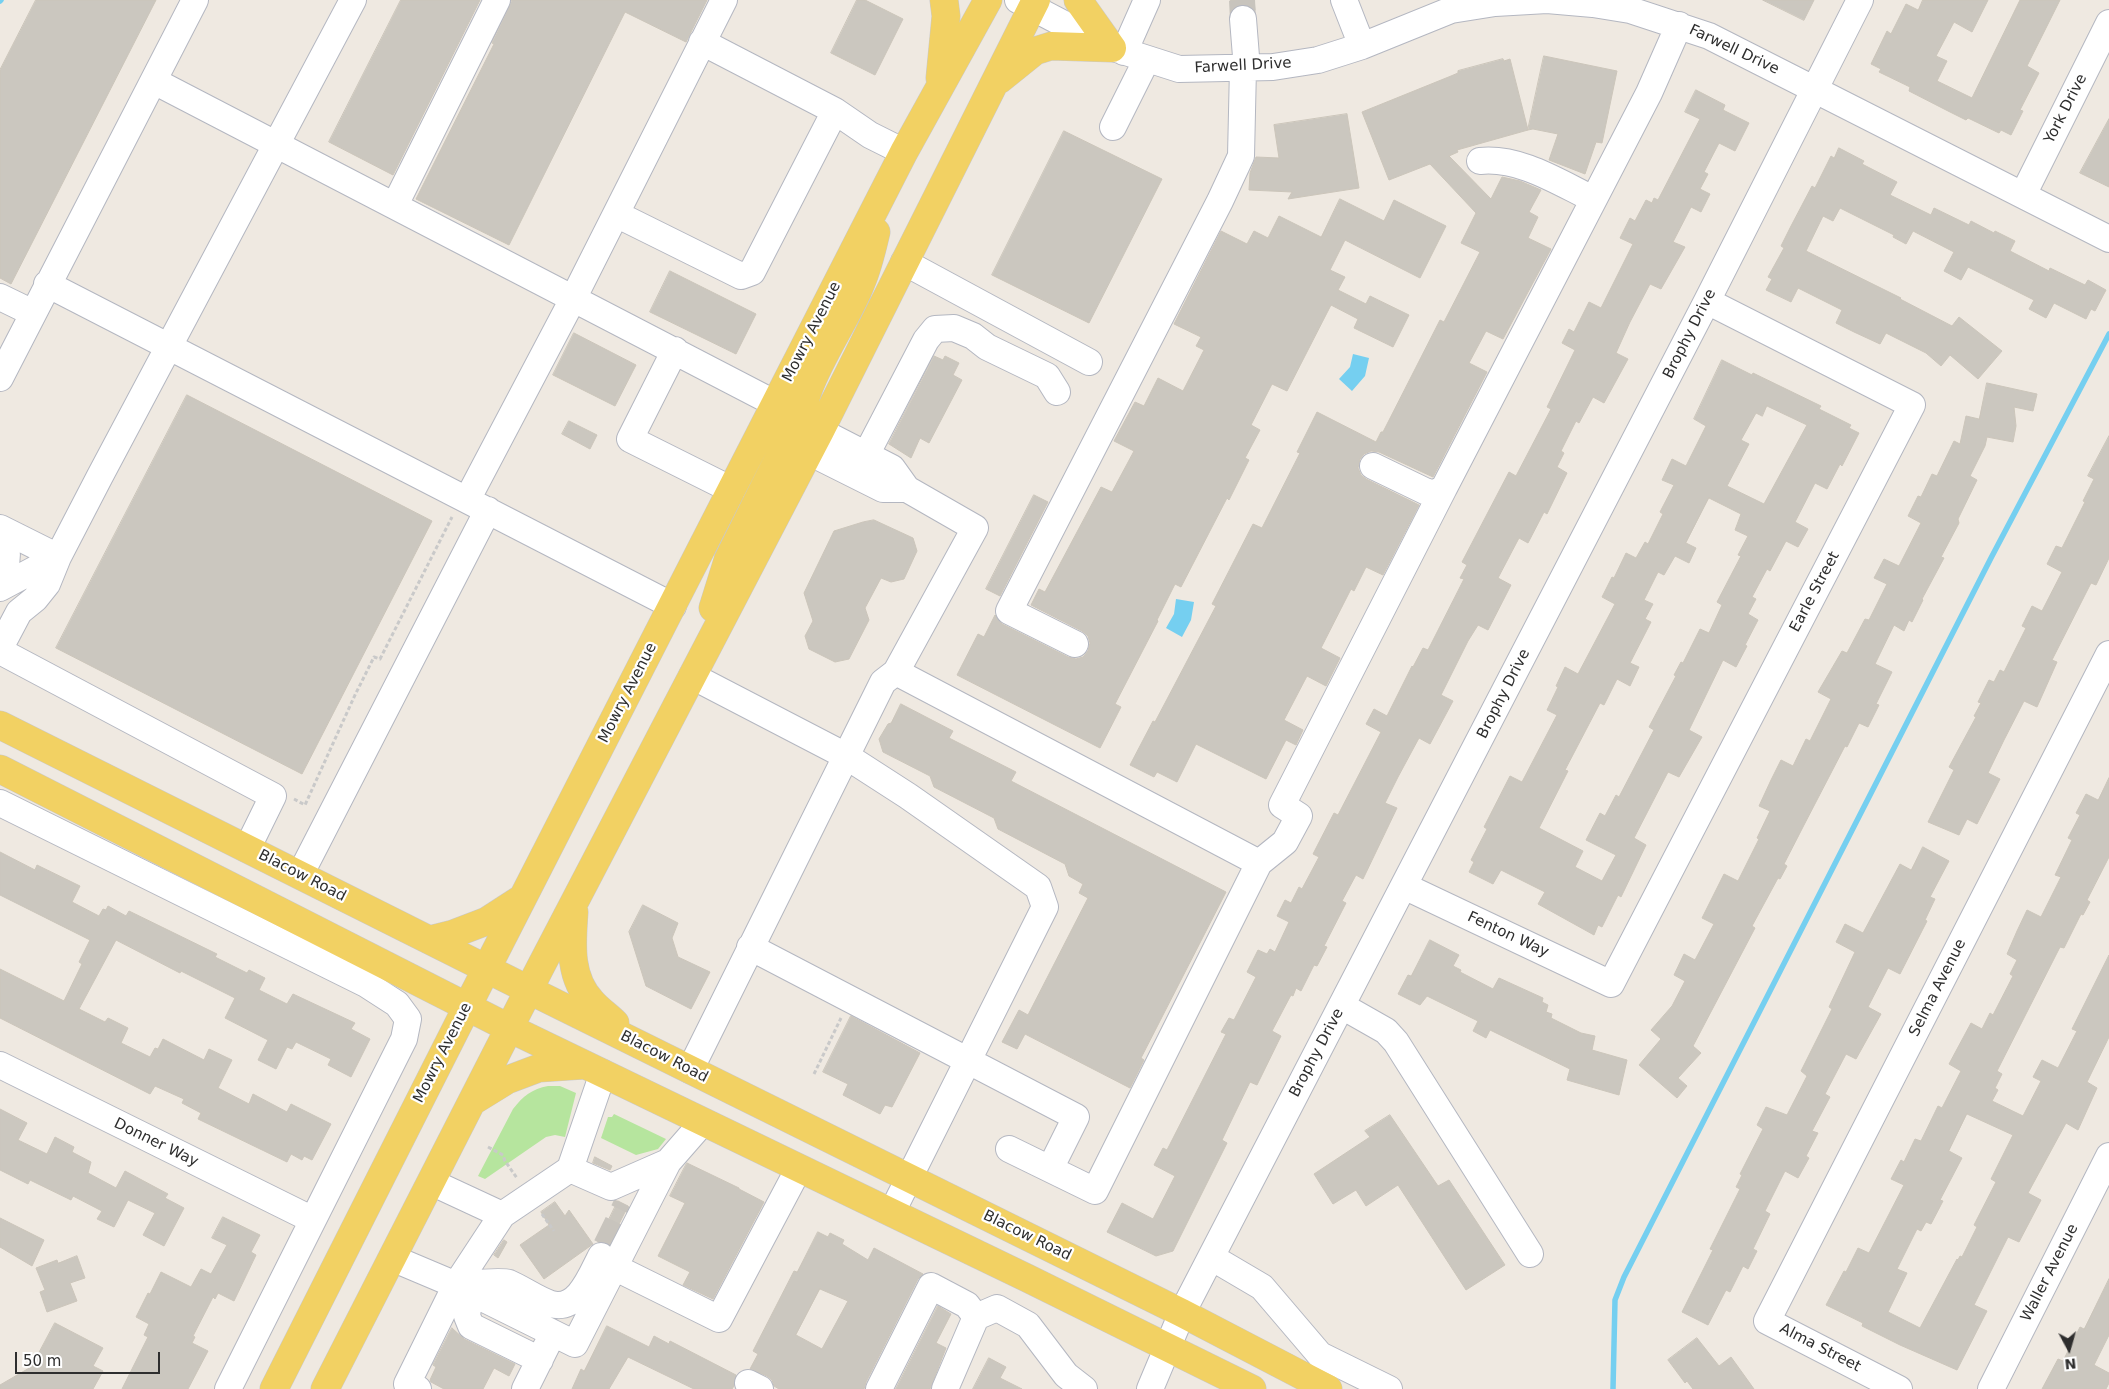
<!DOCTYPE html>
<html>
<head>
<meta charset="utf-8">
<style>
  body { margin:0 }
  #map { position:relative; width:2109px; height:1389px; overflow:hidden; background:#efe9e1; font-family:"DejaVu Sans",sans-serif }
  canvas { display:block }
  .north { position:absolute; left:2044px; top:1324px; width:50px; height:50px; -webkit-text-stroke:4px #fff; paint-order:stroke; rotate:174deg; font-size:14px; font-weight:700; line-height:20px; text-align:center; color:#2e2e2e }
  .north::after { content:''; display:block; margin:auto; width:18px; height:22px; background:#2e2e2e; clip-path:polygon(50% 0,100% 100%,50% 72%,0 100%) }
  .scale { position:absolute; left:15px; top:1352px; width:145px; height:22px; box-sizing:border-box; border:2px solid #2e2e2e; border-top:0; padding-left:6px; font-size:15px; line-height:18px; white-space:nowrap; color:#2e2e2e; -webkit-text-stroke:4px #fff; paint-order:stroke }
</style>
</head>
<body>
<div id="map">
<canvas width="2109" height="1389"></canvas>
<div class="north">N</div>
<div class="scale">50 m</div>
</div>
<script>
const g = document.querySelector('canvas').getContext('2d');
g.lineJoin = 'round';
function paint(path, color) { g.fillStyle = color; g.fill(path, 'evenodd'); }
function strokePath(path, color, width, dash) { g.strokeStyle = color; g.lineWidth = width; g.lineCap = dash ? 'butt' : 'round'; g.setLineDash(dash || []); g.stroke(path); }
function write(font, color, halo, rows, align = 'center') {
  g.font = font + ' "DejaVu Sans",sans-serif'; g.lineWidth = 4.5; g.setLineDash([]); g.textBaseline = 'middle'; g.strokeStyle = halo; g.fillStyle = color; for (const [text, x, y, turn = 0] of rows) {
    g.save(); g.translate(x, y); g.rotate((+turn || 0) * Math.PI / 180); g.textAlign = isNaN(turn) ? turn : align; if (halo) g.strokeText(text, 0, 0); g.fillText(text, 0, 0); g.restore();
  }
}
const green = new Path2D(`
  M548 1086H560L576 1093 565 1137 555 1135 546 1137 485 1179 478 1176 513 1109C523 1096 532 1089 548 1086Z
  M614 1114 666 1139 658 1149 636 1155 601 1138 608 1117H612Z`);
const water = new Path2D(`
  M1353 354 1369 358 1365 376 1352 391 1339 379 1350 367Z
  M1176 599 1194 602 1191 620 1182 637 1166 628 1174 614Z`);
const stream = new Path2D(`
  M0 1 1 0
  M1613 1389 1615 1300 1624 1277 1991 558 2109 334`);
const building = new Path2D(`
  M36 0H156L11 284 0 278V70Z
  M401 0H480L393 175 329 142Z
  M512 0H707L686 42 625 12 509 245 416 199 494 44 492 43Z
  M857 0H865L903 19 875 75 831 53Z
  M1231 0H1254L1255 10 1249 5 1242 4 1235 6 1231 10Z
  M1763 0H1814L1804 20Z
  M1923 0H1988L1972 32 1954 22 1936 56 1947 61 1937 81 1972 98 2020 0H2060L2027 66 2039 73 2020 110 2023 111 2011 135 2001 130 1999 133 1968 118 1966 120 1948 111 1909 91 1910 87 1879 72 1881 69 1871 64 1887 31 1891 34 1906 4 1918 10Z
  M1544 56 1617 71 1602 143 1596 142 1585 174 1549 160 1558 134 1533 129 1528 130Z
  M1503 59 1504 61 1510 59 1528 130 1457 150 1458 152 1449 156 1491 199 1502 177 1520 181 1541 190 1529 212 1538 217 1528 238 1551 249 1503 339 1486 331 1469 363 1487 372 1433 477 1379 452 1371 451 1364 454 1360 459 1358 468 1361 475 1366 479 1419 505 1383 575 1366 567 1354 591 1351 589 1321 648 1340 658 1326 686 1307 676 1284 720 1303 730 1296 745 1286 740 1266 779 1196 744 1177 782 1157 772 1154 777 1130 765 1153 721 1155 722 1216 606 1212 604 1253 524 1262 528 1300 453 1297 452 1317 412 1376 442 1381 432H1383L1440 320 1444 322 1480 252 1461 243 1476 213 1430 164 1389 180 1362 112 1451 76 1458 73V71Z
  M1696 90 1725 105 1723 110 1749 123 1735 151 1719 143 1704 172 1708 174 1700 189 1710 194 1701 212 1691 207 1673 242 1685 247 1661 289 1650 284 1630 322 1616 353 1628 359 1604 403 1593 397 1579 423 1576 421 1561 451 1564 453 1557 467 1567 473 1547 514 1544 512 1528 543 1519 538 1498 578 1511 585 1488 630 1478 625 1468 641 1441 695 1453 701 1430 744 1419 738 1398 777 1385 803 1397 808 1363 879 1356 875 1342 901 1346 903 1324 946 1327 947 1317 966 1314 965 1301 991 1296 988 1293 996 1291 995 1272 1031 1281 1036 1257 1085 1250 1082 1234 1115 1222 1140 1227 1143 1173 1251 1156 1256 1107 1232 1122 1203 1153 1219 1175 1176 1154 1165 1163 1148 1167 1150 1226 1034 1221 1032 1229 1018 1234 1020 1256 977 1247 972 1258 950 1267 954 1270 949 1275 952 1289 922 1277 916 1285 900 1291 903 1299 887 1302 889 1319 857 1313 854 1334 813 1338 815 1381 732 1366 724 1374 709 1387 716 1412 666 1413 667 1423 648 1428 650 1464 579 1460 578 1467 565 1462 562 1509 472 1516 476 1551 409 1547 407 1575 350 1562 343 1569 329 1574 332 1589 302 1601 308 1633 244 1620 238 1630 218 1635 221 1646 200 1652 203 1654 198 1658 200 1700 119 1685 112Z
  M1347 114 1359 188 1288 199 1292 192 1249 190 1250 173 1256 157 1279 158 1274 125Z
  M2109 119V187L2080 173Z
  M1064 131 1162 179 1089 323 992 275Z
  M1839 148 1864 161 1862 164 1897 182 1890 195 1931 215 1934 208 1969 225 1971 221 1994 233 1995 231 2015 241 2010 251 2049 271 2050 268 2085 285 2088 280 2106 290 2095 311 2091 309 2086 319 2054 303 2046 318 2029 309 2034 300 1968 267 1961 280 1944 271 1954 252 1913 231 1906 244 1893 237 1894 235 1840 208 1833 221 1823 216 1806 251 1901 298 1900 299 1952 326 1959 317 2002 351 1978 379 1950 355 1941 366 1926 353 1886 333 1880 344 1854 332 1836 323 1842 310 1798 288 1791 302 1766 290 1772 279 1768 277 1784 248 1781 246 1791 226 1812 186 1815 188 1831 156 1834 158Z
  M1340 199 1384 221 1394 200 1446 226 1420 278 1345 240 1330 270 1345 277 1338 290 1366 304 1370 296 1409 315 1393 347 1354 328 1358 319 1331 305 1287 391 1272 384 1251 425 1260 430 1245 458 1249 460 1229 500 1227 498 1181 587 1175 584 1157 620 1158 621 1115 704 1121 707 1100 748 957 675 978 634 984 637 995 615 1002 624 1068 657 1076 659 1083 657 1088 651 1090 643 1088 636 1082 631 1031 605 1039 589 1045 592 1101 487 1112 492 1134 451 1114 441 1135 402 1144 406 1158 378 1183 391 1204 350 1196 346 1201 337 1174 324 1221 231 1247 244 1254 231 1268 238 1279 216 1321 237Z
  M670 271 756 314 736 354 650 312Z
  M574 333 636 365 615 406 553 375Z
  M934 356 943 360 945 356 959 363 953 375 962 380 929 443 920 438 911 458 889 444Z
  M1722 360 1752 375 1753 373 1821 406 1819 409 1851 425 1849 428 1859 433 1842 466 1840 464 1827 489 1815 483 1795 522 1808 529 1798 547 1786 541 1770 571 1767 569 1752 597 1756 599 1748 614 1758 620 1745 645 1747 646 1736 667 1723 660 1689 730 1702 737 1679 777 1668 772 1634 838 1646 845 1621 897 1618 895 1602 927 1598 925 1594 935 1538 904 1545 892 1501 870 1493 884 1469 872 1474 862 1471 860 1487 829 1484 827 1510 776 1522 782 1557 715 1547 710 1558 687 1556 686 1565 667 1578 674 1615 604 1602 597 1612 577 1614 578 1626 553 1636 558 1645 542 1648 544 1663 514 1660 512 1674 485 1662 480 1672 459 1686 466 1706 426 1694 419ZM1767 406 1807 425 1764 504 1727 486 1749 444 1741 440 1756 413 1762 416ZM1709 498 1741 514 1735 530 1748 536 1738 555 1741 556 1717 602 1722 605 1709 633 1700 629 1683 663 1681 662 1674 675 1676 676 1649 727 1654 730 1619 797 1616 795 1605 816 1600 813 1586 840 1616 855 1602 881 1575 867 1583 851 1539 828 1568 771 1565 770 1600 703 1604 705 1617 679 1630 686 1639 667 1630 663 1651 622 1645 619 1653 604 1644 600 1658 572 1664 575 1675 556 1689 563 1696 548 1686 543Z
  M1987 383 2037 394 2033 411 2014 407 2016 426 2013 442 1987 437 1985 446 1970 476 1977 480 1958 519 1959 523 1941 557 1944 558 1922 599 1923 600 1912 622 1909 620 1904 631 1894 625 1875 664 1892 672 1876 704 1879 705 1868 727 1859 723 1847 747 1845 746 1804 825 1784 864 1787 866 1780 879 1778 878 1752 926 1755 928 1693 1046 1701 1053 1678 1078 1687 1086 1677 1098 1639 1065 1661 1039 1651 1030 1672 1006 1685 981 1674 975 1684 954 1695 960 1714 924 1702 918 1724 874 1738 881 1759 839 1757 838 1770 811 1759 806 1771 780 1781 760 1793 766 1806 739 1810 741 1831 699 1818 692 1842 651 1847 653 1865 619 1869 620 1887 584 1874 578 1884 559 1899 566 1921 523 1908 516 1918 496 1921 497 1932 474 1937 476 1954 441 1960 444 1966 416 1979 419Z
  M187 395 432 521 302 774 56 648Z
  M569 421 597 435 590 449 562 434Z
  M2109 436V558L2096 585 2091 583 2052 660 2057 662 2037 707 2024 701 2004 740 1988 773 2000 779 1977 824 1967 819 1959 835 1928 822 1954 770 1949 767 1976 717 1974 716 1981 703 1978 702 1989 680 1994 682 2000 670 2004 672 2026 628 2022 626 2032 606 2042 611 2062 572 2047 564 2056 546 2062 548 2085 502 2083 501 2094 479 2088 476Z
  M1034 495 1048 502 1000 596 986 589Z
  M874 520 913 538 917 551 904 579 891 582 881 578 865 608 869 620 849 659 835 662 809 649 805 636 813 621 804 593 834 531 863 522Z
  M901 704 953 731 949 738 1016 772 1011 781 1226 892 1141 1058 1144 1060 1130 1088 1025 1034 1017 1049 1002 1042 1019 1010 1028 1015 1088 898 1079 893 1083 884 1069 876 1065 864 998 829 994 818 934 787 930 776 883 752 879 739 888 724 891 723Z
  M2109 778V857L2087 900 2090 902 2083 915 2081 914 2064 948 2060 947 1997 1071 2002 1074 1995 1088 1998 1090 1992 1101 2023 1116 2041 1081 2033 1077 2042 1060 2058 1068 2077 1031 2072 1029 2109 955V1037L2087 1082 2097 1088 2078 1130 2066 1123 2028 1193 2041 1200 2019 1242 2008 1237 1974 1305 1987 1311 1957 1370 1900 1345 1862 1326 1863 1323 1826 1305 1844 1271 1846 1272 1858 1248 1869 1253 1904 1185 1891 1179 1901 1160 1904 1162 1915 1139 1921 1141 1938 1106 1942 1108 1961 1071 1949 1064 1971 1023 1982 1029 1990 1013 1993 1015 2013 976 2010 974 2017 960 2007 954 2017 931 2027 910 2041 917 2061 877 2055 875 2072 840 2068 838 2080 815 2076 813 2086 794 2098 800ZM1967 1114 2013 1135 1991 1179 1996 1182 1974 1225 1977 1227 1962 1257 1960 1256 1958 1260 1957 1259 1920 1328 1888 1312 1907 1273 1897 1269 1917 1229 1921 1231 1926 1222 1931 1224 1943 1201 1940 1200 1962 1158 1949 1151Z
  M1923 847 1949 861 1930 897 1935 899 1925 920 1927 921 1900 974 1888 968 1868 1007 1881 1014 1856 1059 1846 1054 1825 1094 1830 1097 1812 1131 1818 1133 1806 1156 1809 1158 1798 1178 1785 1171 1765 1211 1770 1214 1753 1249 1757 1251 1748 1269 1743 1266 1730 1292 1726 1290 1708 1325 1682 1312 1713 1250 1710 1249 1740 1189 1736 1187 1742 1175 1740 1174 1763 1129 1757 1125 1766 1107 1787 1115 1807 1076 1801 1071 1832 1009 1829 1007 1855 952 1836 942 1845 924 1863 933 1900 864 1911 870Z
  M0 852 35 870 37 865 80 886 72 902 99 916 103 909 106 910 108 906 126 916 129 911 217 954 215 957 247 973 249 970 265 978 259 990 287 1004 293 994 355 1023 351 1029 370 1039 351 1077 328 1065 331 1059 296 1042 292 1049 287 1047 276 1069 258 1060 268 1040 225 1018 235 998 181 971 180 973 116 940 79 1009 105 1022 108 1018 128 1028 121 1043 150 1057 155 1048 158 1049 163 1039 204 1060 209 1049 232 1060 218 1088 249 1104 253 1094 287 1112 291 1104 331 1124 312 1160 304 1156 302 1160 291 1154 287 1162 198 1119 201 1113 182 1103 184 1099 155 1086 150 1094 0 1018V969L64 1001 82 964 79 962 90 940 0 895Z
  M643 905 678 923 672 938 678 957 710 972 691 1009 646 986 629 932Z
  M1430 940 1459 955 1453 966 1461 970 1460 972 1493 989 1499 978 1543 998 1542 1002 1548 1005 1546 1012 1552 1014 1551 1018 1581 1033 1595 1036 1592 1050 1627 1060 1619 1095 1567 1080 1570 1069 1490 1030 1486 1038 1473 1031 1478 1021 1427 996 1420 1005 1398 994 1408 975 1411 976Z
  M851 1016 920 1053 892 1107 885 1105 880 1114 843 1095 848 1084 823 1072Z
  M0 1109 27 1123 18 1140 47 1154 55 1137 74 1147 72 1152 91 1162 88 1173 116 1188 125 1171 168 1194 165 1198 184 1208 164 1246 143 1235 155 1213 128 1200 114 1227 97 1219 102 1211 73 1196 71 1200 30 1180 28 1184 0 1170Z
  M1390 1115 1438 1186 1449 1180 1505 1265 1466 1290 1398 1185 1366 1206 1356 1190 1333 1204 1314 1174 1370 1137 1365 1131Z
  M595 1157 612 1166 610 1170 593 1163Z
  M687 1163 739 1188V1189L764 1202 713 1299 683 1285 690 1272 658 1256 685 1203 670 1196Z
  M618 1201 628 1206 609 1244 598 1242Z
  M555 1202 565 1216 569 1210 593 1244 544 1279 520 1245 549 1225 541 1212Z
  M223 1217 260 1235 251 1252 256 1255 234 1301 218 1293 215 1299 213 1297 193 1336 195 1337 192 1343 208 1351 188 1389H122L148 1337 144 1335 149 1324 136 1317 148 1293 150 1294 161 1272 191 1287 201 1269 211 1274 227 1245 212 1238Z
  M0 1218 44 1240 32 1266 0 1247Z
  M818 1232 828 1237 830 1233 844 1240 842 1244 868 1260 874 1248 923 1274 918 1279 866 1382 864 1389H779L774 1386 772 1380 767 1376 750 1369 758 1354 753 1351 794 1271 797 1272ZM820 1289 848 1301 822 1349 796 1335Z
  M504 1240 507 1242 498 1258 494 1255Z
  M77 1256 85 1278 70 1283 77 1301 47 1312 40 1292 45 1290 36 1268 57 1260 58 1263Z
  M2109 1279V1335L2094 1365 2109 1373V1383L2106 1389H2042L2058 1359 2063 1361 2080 1327 2084 1329Z
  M938 1306 951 1314 936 1343 946 1348 930 1389H896Z
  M55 1323 103 1348 93 1366 103 1371 93 1389H0V1385L31 1367Z
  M607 1326 649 1347 654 1336 669 1344 670 1341 736 1375 734 1386 732 1389H694L628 1357 609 1389H572L581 1369 584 1371Z
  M452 1328 464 1339 515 1364 509 1376 494 1368 483 1389H444L431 1382 430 1380 436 1367 433 1365Z
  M1697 1338 1719 1366 1731 1357 1754 1389H1693L1687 1381 1685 1383 1668 1360Z
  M989 1358 1006 1367 1000 1378 1022 1389H973Z`);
const minorTunnel = new Path2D(`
  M1242 0 1243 19
  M606 1246 626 1205`);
const path = new Path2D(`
  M294 799 305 805 355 695 374 657 380 659 452 517
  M814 1074 841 1018
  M488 1147 503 1155 505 1161 517 1178
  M542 1214 554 1231`);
const minor = new Path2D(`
  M1018 0 1104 45 1179 69 1273 67 1318 60 1362 46 1451 10 1495 3 1547 0 1593 4 1630 10 1709 36 2109 239
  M1344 0 1362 46
  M1243 19 1247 69
  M1124 52 1147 0
  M154 81 776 404
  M835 111 870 135 904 152
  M1113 127 1147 59
  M1480 161C1520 157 1558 182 1593 199
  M2023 195 2109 23
  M395 205 497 0
  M616 214 741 276 752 272 835 111 702 42
  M904 262 1089 362
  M47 284 673 606
  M0 297 33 313
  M675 350 630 439 732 490
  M0 378 195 0
  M809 452 883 489H907
  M866 455 926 340 935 329 954 328 973 336 987 347 1047 376 1057 392
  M1373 466 1429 493 1437 492 1444 488 1649 93 1679 25
  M467 500 574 297 724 0
  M0 528 58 557
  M0 580C10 560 8 549 1 529
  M0 588 58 557
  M1075 644 1009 611 1220 201 1241 156 1243 68
  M0 648 19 612 35 599 47 584 58 557 100 476 353 0
  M0 651 273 796 247 849
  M896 672 1259 863 1095 1191 1009 1149
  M692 676 846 756 908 796 1038 887 1045 907 892 1212
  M0 803 366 984 397 1004 408 1019 404 1039 228 1389
  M1259 863 1285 842 1299 816 1282 805 1444 488
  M300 875 488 510
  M1404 886 1611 984 1912 405 1707 301
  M750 947 1076 1117 1050 1169
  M1342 1006 1386 1031 1396 1042 1530 1254
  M0 1065 313 1220
  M690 1070 883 682 896 672 975 528 907 489 892 468 820 431
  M570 1169 611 1187 668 1162 703 1122
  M431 1182 502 1215 570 1169 603 1073
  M1211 1257 1262 1287 1320 1355 1389 1389
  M392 1258 456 1285 575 1344 668 1162
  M614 1267 719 1319 799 1168
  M459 1285C471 1284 499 1280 509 1283 523 1289 536 1299 551 1304 578 1312 591 1275 601 1256
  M470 1292 467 1316 471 1326 540 1360
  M976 1317 997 1308 1028 1325 1066 1375 1084 1389
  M748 1383 760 1389
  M418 1389 407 1384 456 1285 502 1215
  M525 1389 547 1345
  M879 1389 931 1286 967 1305 976 1317
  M945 1389 976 1317
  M1150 1389 1182 1313 1211 1257 1707 301 1860 0
  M1899 1389 1767 1321 2109 654
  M1991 1389 2109 1156`);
const major = new Path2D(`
  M1078 0 1112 48
  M940 78 946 16 944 0
  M999 80 1035 51 1051 46 1112 48
  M801 445C790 395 843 330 861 283 868 267 872 249 876 232
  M713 608 728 560 787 442C789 427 787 414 776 404
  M0 725 529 990 1182 1313 1328 1389
  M0 769 509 1028 1027 1278 1252 1389
  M574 912C572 942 568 977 592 1002 599 1010 608 1016 615 1023
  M429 940 453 934 487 921 521 899
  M473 1101 507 1080 539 1068 584 1065
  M274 1389 467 1007 904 152 988 0
  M325 1389 540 968 820 431 1036 0`);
const streetNames = [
  ["Farwell Drive",1734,50,25],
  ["Farwell Drive",1243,66,-3],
  ["York Drive",2066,109,-63],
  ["Mowry Avenue",812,332,-63],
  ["Brophy Drive",1690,334,-63],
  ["Earle Street",1815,592,-62],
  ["Mowry Avenue",628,693,-63],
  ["Brophy Drive",1504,694,-63],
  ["Blacow Road",302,876,27],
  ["Fenton Way",1508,935,25],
  ["Selma Avenue",1938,988,-63],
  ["Mowry Avenue",443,1053,-63],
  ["Brophy Drive",1317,1053,-62],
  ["Blacow Road",664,1057,27],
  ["Donner Way",156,1143,26],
  ["Blacow Road",1027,1236,26],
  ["Waller Avenue",2050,1273,-63],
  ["Alma Street",1820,1348,27]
];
paint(green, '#b6e59e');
paint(water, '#75cff0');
strokePath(stream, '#75cff0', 5.5);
paint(building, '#cbc7bf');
strokePath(building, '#cbc5ba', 1);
strokePath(minorTunnel, '#c8c4bd', 26, [26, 13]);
strokePath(minor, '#b4b7c1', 28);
strokePath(major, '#c9c9c9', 29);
strokePath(path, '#c9c9c9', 3, [4, 2.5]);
strokePath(minor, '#fff', 26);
strokePath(major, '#f2d163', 28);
write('15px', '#2e2e2e', '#fff', streetNames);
</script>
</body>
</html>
